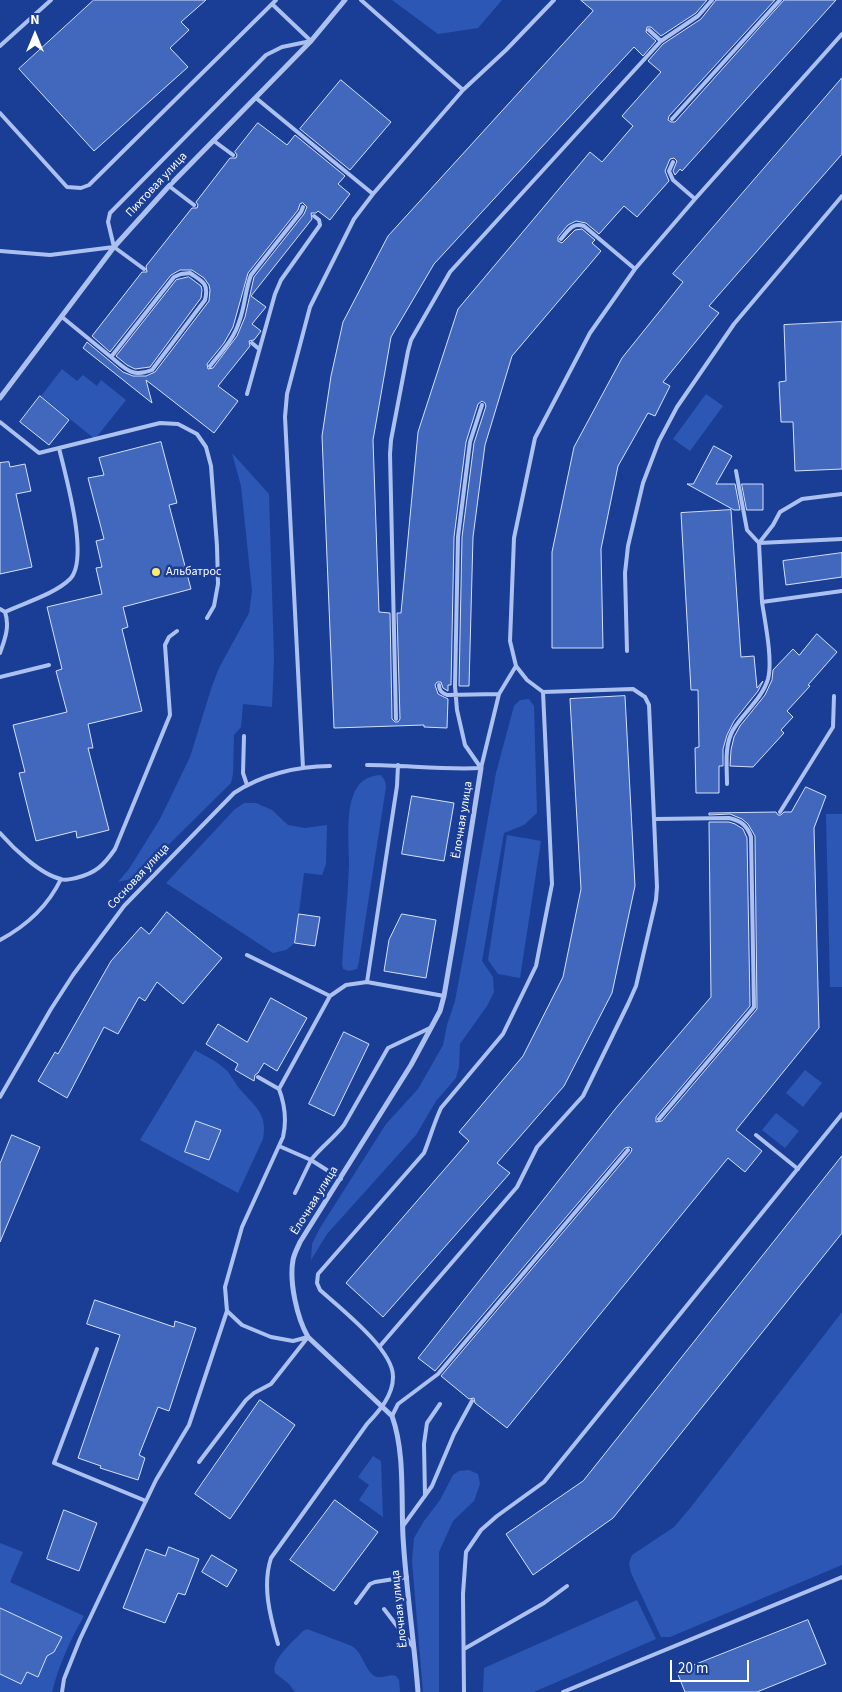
<!DOCTYPE html>
<html>
<head>
<meta charset="utf-8">
<style>
  body { margin:0 }
  #map { position:relative; width:842px; height:1692px; overflow:hidden; background:#1a3e96; font-family:"Source Sans 3",sans-serif }
  canvas { display:block }
  .north { position:absolute; left:10px; top:10px; width:50px; height:50px; -webkit-text-stroke:4px #1a3e96; paint-order:stroke; rotate:0deg; font-size:14px; font-weight:700; line-height:20px; text-align:center; color:#fff }
  .north::after { content:''; display:block; margin:auto; width:18px; height:22px; background:#fff; clip-path:polygon(50% 0,100% 100%,50% 72%,0 100%) }
  .scale { position:absolute; left:670px; top:1660px; width:79px; height:22px; box-sizing:border-box; border:2px solid #fff; border-top:0; padding-left:6px; font-size:15px; line-height:18px; white-space:nowrap; color:#fff; -webkit-text-stroke:4px #1a3e96; paint-order:stroke }
</style>
</head>
<body>
<div id="map">
<canvas width="842" height="1692"></canvas>
<div class="north">N</div>
<div class="scale">20 m</div>
</div>
<script>
const g = document.querySelector('canvas').getContext('2d');
g.lineJoin = 'round';
function paint(path, color) { g.fillStyle = color; g.fill(path, 'evenodd'); }
function strokePath(path, color, width, dash) { g.strokeStyle = color; g.lineWidth = width; g.lineCap = dash ? 'butt' : 'round'; g.setLineDash(dash || []); g.stroke(path); }
function write(font, color, halo, rows, align = 'center') {
  g.font = font + ' "Source Sans 3",sans-serif'; g.lineWidth = 5; g.setLineDash([]); g.textBaseline = 'middle'; g.strokeStyle = halo; g.fillStyle = color; for (const [text, x, y, turn = 0] of rows) {
    g.save(); g.translate(x, y); g.rotate((+turn || 0) * Math.PI / 180); g.textAlign = isNaN(turn) ? turn : align; if (halo) g.strokeText(text, 0, 0); g.fillText(text, 0, 0); g.restore();
  }
}
const green = new Path2D(`
  M392 0H502L478 28 438 34Z
  M62 369 77 381 83 375 97 386 101 380 126 400 95 439 41 396Z
  M706 394 723 406 690 451 673 439Z
  M232 453 269 494 274 658 272 707 243 704 241 727 234 735 233 774 231 783 135 878 118 882 129 869 160 819 190 757 212 686 219 668 249 613 252 591 241 486Z
  M520 700 529 699 534 706 537 813 524 825 504 833 482 961 493 977 494 992 487 1006 460 1044 459 1067 456 1078 436 1101 416 1135 327 1234 311 1260 312 1244 320 1228 386 1124 418 1089 443 1045 447 1025 455 1001 465 947 496 773 514 706Z
  M381 775 385 781 386 787 359 961 357 969 349 971 343 969 342 964C344 931 348 898 349 865 349 846 346 814 353 796 358 782 366 776 381 775Z
  M244 803H256L272 810 288 825 305 828 327 825 326 864 322 875 304 873 295 943 286 950 273 953 166 883 234 810Z
  M826 814H842V987H830Z
  M507 835 541 841 520 978 498 974 488 960Z
  M195 1050C205 1056 217 1061 225 1069 231 1074 234 1082 239 1088 254 1106 268 1113 263 1139L238 1193 140 1140Z
  M805 1070 822 1083 803 1107 786 1093Z
  M776 1113 799 1131 785 1148 762 1130Z
  M842 1312V1565L670 1637H661L631 1573 629 1563 632 1555 674 1527 691 1507Z
  M373 1456 381 1461 383 1517 359 1500 369 1485 358 1477Z
  M469 1470 478 1474 480 1484 474 1501 453 1521 439 1552V1692H423L412 1561 414 1538 424 1521 440 1500 453 1475 459 1471Z
  M0 1543 23 1552 10 1582 84 1616C70 1640 59 1665 52 1692H0Z
  M637 1600 656 1639 534 1692H483L484 1668Z
  M307 1629 352 1646C363 1653 364 1668 373 1675 380 1681 389 1673 396 1676L399 1680 400 1692H295L289 1684 275 1673C271 1659 294 1641 303 1631Z`);
const building = new Path2D(`
  M94 0H206L181 22 189 30 170 48 188 67 94 151 19 69Z
  M581 0H707L696 13 661 36 651 27H647L646 32 656 41 643 56 634 47 434 264 391 337 373 440 379 612 390 613 392 719 395 722H398L400 719 397 613H401L418 432 458 309 590 152 602 162 633 126 622 116 661 72 648 61 663 44 701 19 716 0H775L669 116 668 120 671 122H675L784 0H836L682 171 680 169 675 175 673 171 677 161 674 158 670 159 665 171 669 181 637 217 624 206 599 234 586 223 576 221 568 225 558 237V241L562 243 575 230 582 229 595 240 592 243 601 251 512 356 485 445 473 537 469 686H459L462 537 474 443 486 406 485 403 482 401 478 404 466 442 454 537 451 685H448V691L443 688 441 682H437L435 685 438 694 448 699 447 728 424 727V725L334 728 322 436 331 376 343 322 388 236 593 11Z
  M842 78V154L709 306 719 313 663 382 670 386 655 416 648 413 618 466 601 549 603 648H552V552L574 447 622 358 683 282 673 274Z
  M341 80 391 122 350 170 300 129Z
  M258 123 287 145 295 135 345 176 338 184 350 194 330 220 318 211 316 213H311L312 219 251 296 266 307 252 324 261 331 254 340 249 341 250 346 218 386 238 401 214 433 146 380 152 403 83 348 87 342 123 372 133 376H146L155 372 209 301 210 290 209 285 204 278 192 270H180L171 275 110 352 92 336 142 272H147L146 266 192 208H197L198 205 196 202 230 158H236L237 155 235 152ZM303 203 307 207 304 214 254 277 245 317 237 336 213 368 208 369 207 364 224 343 233 327 248 273 298 210 300 204Z
  M189 277 201 286 202 290 201 298 150 367 135 369 127 365 116 356 176 280Z
  M842 322V469L795 471 793 422H781L779 382 786 381 784 325Z
  M40 396 69 420 49 445 20 422Z
  M161 442 177 503 169 505 191 589 123 607 128 627 122 629 142 711 88 724 93 748H88L109 830 77 838 76 831 36 841 19 773 25 772 13 725 67 712 56 671 62 669 47 607 102 594 96 568 102 567 96 541 104 539 88 478 104 475 99 458Z
  M714 446 732 456 716 484H735L740 510H734L687 484H693Z
  M9 462 10 467 25 464 31 491 16 494 32 567 0 574V463Z
  M742 484H763V510H747Z
  M731 510 741 657 754 656 757 688 763 681 758 691 734 721 727 735 723 749V766H719V793H696L695 748 699 747 698 690H691L681 513Z
  M842 553V577L786 585 783 561Z
  M817 634 837 652 808 685 810 686 787 711 793 717 781 730 784 733 753 767 730 766 731 750 734 737 740 726 765 695 772 680 773 670 793 649 799 655Z
  M625 696 635 886 612 993 564 1086 497 1163 510 1173 383 1317 346 1283 469 1141 459 1132 523 1056 563 977 581 889 570 699Z
  M806 787 826 796 814 828 819 1028 736 1130 762 1151 745 1172 728 1158 507 1428 475 1403 474 1398 469 1399 441 1376 631 1152 632 1149 630 1147 625 1148 435 1371 418 1358 616 1108 711 997 709 822H729L735 824 743 829 747 838 750 1006 656 1117V1122L662 1121 757 1009 755 836 748 824 742 819 730 814 709 815V813L776 812 778 815H781L784 812H791Z
  M412 796 454 803 444 861 402 854Z
  M167 912 222 958 183 1004 157 982 145 1001 139 997 118 1034 104 1027 67 1098 38 1081 55 1052 58 1054 111 961 141 927 149 934Z
  M299 914 320 917 315 946 295 943Z
  M402 914 436 920 426 978 384 971 389 940Z
  M271 998 307 1018 277 1071 264 1063 258 1073 255 1075 254 1081 235 1070 238 1064 206 1044 218 1024 247 1042Z
  M344 1032 369 1044 334 1116 309 1104Z
  M196 1121 221 1130 209 1160 185 1152Z
  M12 1135 40 1147 0 1242V1164Z
  M842 1156V1233L613 1518 533 1575 506 1534 583 1481Z
  M95 1300 174 1327 175 1321 196 1328 169 1411 158 1407 139 1455 145 1458 138 1480 100 1468 101 1466 78 1458 120 1335 87 1324Z
  M260 1400 295 1425 230 1519 195 1494Z
  M335 1500 378 1532 334 1591 290 1560Z
  M64 1510 97 1523 79 1571 47 1559Z
  M169 1547 199 1559 185 1595 178 1593 165 1623 123 1608 146 1549 165 1556Z
  M212 1555 237 1570 227 1587 202 1572Z
  M0 1608 62 1637 54 1652 47 1656 38 1677 27 1672 21 1684 0 1674Z
  M808 1620 826 1664 757 1692H685L677 1672Z`);
const lane = new Path2D(`
  M649 30 661 41 698 16 712 0
  M0 46 51 0
  M463 90 506 50 554 0
  M256 98 373 194
  M0 113 67 187 81 188 89 185 276 0
  M672 119 780 0
  M214 141 233 155
  M673 162 669 171 673 180 695 199
  M169 186 194 205
  M561 239C568 231 572 222 584 226L635 269
  M0 251 50 255 114 247
  M144 269 114 247 108 222 110 213 266 55 282 47 311 41 272 4
  M62 317 111 357 174 277 181 274 190 273C203 282 209 283 205 300L152 370C132 378 126 369 111 357
  M252 343 259 349
  M210 366C221 352 234 339 239 322 245 307 245 290 251 275L301 212 303 207
  M247 394 275 294 281 280 320 225 319 220 314 216
  M0 422 39 453 59 448C65 474 90 559 70 579 55 594 24 603 5 612
  M59 448 160 423 178 424 197 434 206 447 211 466 217 546 218 584 214 606 207 618
  M736 471 747 530 759 543 773 525 780 512 802 499 842 494
  M842 539 759 543 762 602 842 591
  M0 609 5 612C10 626 5 639 0 653
  M627 651 625 573 628 546 643 483 659 441 677 407 734 324 842 196
  M0 677 49 665
  M439 685C439 691 442 693 447 695L499 694
  M396 719 390 454 391 440 408 351 411 340 450 272 661 41
  M244 736 243 773 247 785
  M367 765C405 765 443 770 481 768
  M303 768 285 417 287 394 310 307 354 219 373 194 463 90 361 0
  M481 768 465 745 457 710 455 686 458 537 470 442 482 405
  M481 768 499 694 516 666
  M727 784C727 766 724 746 733 730 743 713 762 699 768 679 773 660 765 622 762 602
  M780 812 833 727 834 696
  M655 819 729 818C741 821 747 825 751 837L754 1007 659 1119
  M0 833C13 848 41 875 61 879 66 881 71 879 76 878 96 873 104 865 115 849L170 715 165 645 169 637 177 631
  M0 940C26 926 48 906 61 879
  M247 955 330 996
  M367 982 397 786 398 765
  M258 1077 279 1089 330 996 346 985 367 982 444 996
  M0 1097 51 1009 73 975 124 906 234 793C261 775 297 766 330 766
  M756 1135 798 1169
  M279 1146 311 1160C321 1147 334 1138 344 1125L388 1048 430 1028
  M295 1193 311 1160 341 1179
  M227 1311 225 1287 242 1227 283 1137C287 1120 285 1105 279 1089
  M380 1346 517 1187 537 1147 583 1096 628 1004 636 986 656 900 657 887 649 705 645 697 633 689 543 692 527 680 516 666 510 641 514 538 535 438 590 333 635 269 695 199 842 34
  M97 1349 54 1463 146 1501
  M392 1416 398 1404 438 1374 628 1150
  M199 1462 246 1400 254 1393 271 1384 308 1337
  M425 1496 424 1444 427 1423 440 1404
  M403 1526 432 1486 454 1434 472 1401
  M356 1603 370 1584 375 1582 407 1577
  M384 1609 413 1647
  M278 1644C270 1616 262 1586 271 1558L367 1424C379 1411 393 1396 393 1377 394 1350 340 1308 320 1290L317 1283 318 1274 424 1153C430 1138 434 1123 441 1108L503 1034 536 966 552 884 543 692
  M464 1649 544 1603 567 1586
  M62 1692 64 1679 80 1639 107 1582 156 1480 189 1425 227 1311 242 1325 271 1337 293 1341 308 1337
  M464 1692 463 1594 466 1552 481 1530 497 1516 544 1482 842 1114
  M563 1692 842 1577`);
const street = new Path2D(`
  M0 398 114 247 169 186 311 41 345 0
  M418 1692C414 1640 406 1588 403 1537 401 1498 405 1452 392 1416L308 1337C297 1318 289 1282 293 1260 294 1254 298 1247 300 1242L411 1065 440 1011 444 996 455 932 481 768`);
const markers = [
  [156,572,5,"#ffea6c"]
];
const streetNames = [
  ["Пихтовая улица",157,185,-47],
  ["Ёлочная улица",463,820,-81],
  ["Сосновая улица",139,877,-47],
  ["Ёлочная улица",315,1201,-58],
  ["Ёлочная улица",400,1609,-96]
];
const poiNames = [
  ["Альбатрос",166,572]
];
paint(green, '#2d57b4');
paint(building, '#4268bd');
strokePath(building, '#d4e0fb', 1);
strokePath(lane, '#adc1f0', 4);
strokePath(street, '#adc1f0', 5);
for (const [x, y, r, color] of markers) { const dot = new Path2D(); dot.arc(x, y, r, 0, 2 * Math.PI); g.fillStyle = color; g.fill(dot); strokePath(dot, '#1a3e96', 2); }
write('12px', '#fff', '#1a3e96', streetNames);
write('12px', '#fff', '#1a3e96', poiNames, 'left');
</script>
</body>
</html>
